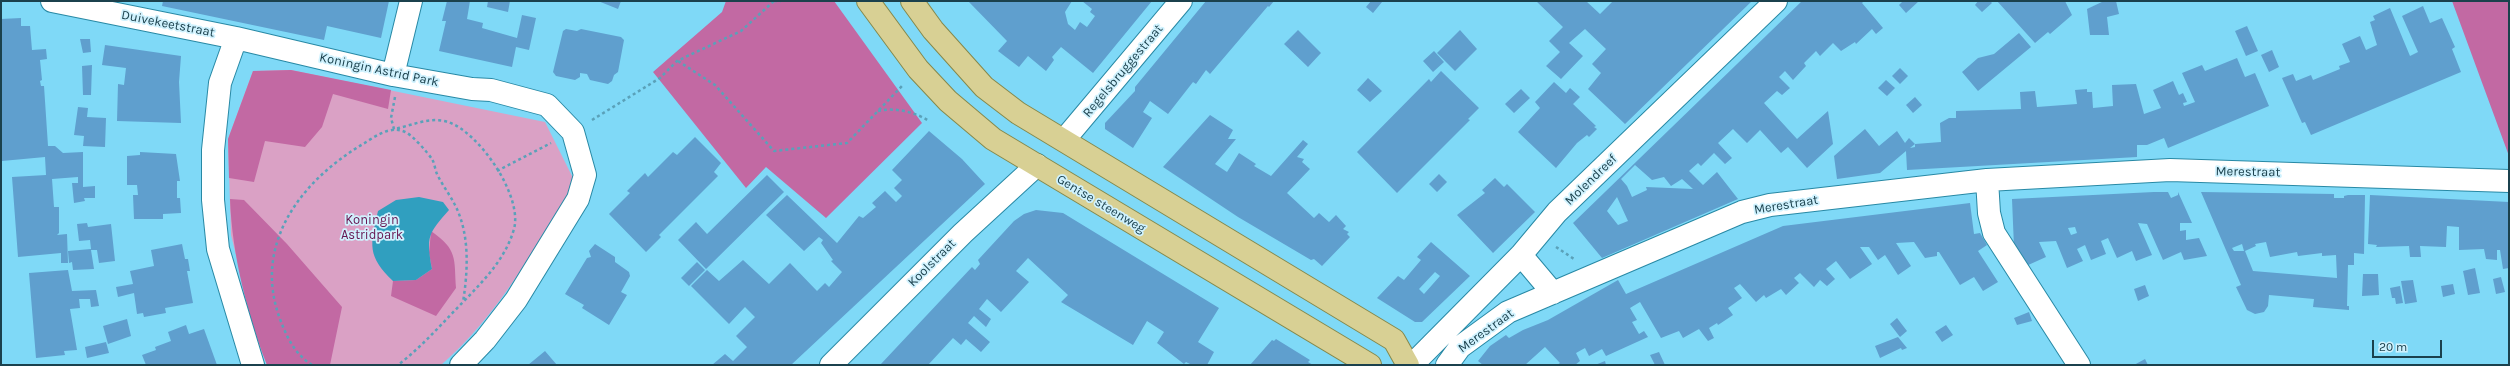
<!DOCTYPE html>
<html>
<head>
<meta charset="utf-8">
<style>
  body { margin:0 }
  #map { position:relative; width:2510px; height:366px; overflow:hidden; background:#7fd9f7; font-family:Karla,sans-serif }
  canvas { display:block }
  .frame { position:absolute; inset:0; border:2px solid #1b414d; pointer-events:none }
  .scale { position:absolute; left:2372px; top:340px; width:70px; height:18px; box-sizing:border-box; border:2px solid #1b414d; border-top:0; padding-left:5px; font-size:12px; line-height:14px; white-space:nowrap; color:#1b414d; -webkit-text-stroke:3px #d0f2fe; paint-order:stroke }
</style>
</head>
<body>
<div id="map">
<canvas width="2510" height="366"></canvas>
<div class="frame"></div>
<div class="scale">20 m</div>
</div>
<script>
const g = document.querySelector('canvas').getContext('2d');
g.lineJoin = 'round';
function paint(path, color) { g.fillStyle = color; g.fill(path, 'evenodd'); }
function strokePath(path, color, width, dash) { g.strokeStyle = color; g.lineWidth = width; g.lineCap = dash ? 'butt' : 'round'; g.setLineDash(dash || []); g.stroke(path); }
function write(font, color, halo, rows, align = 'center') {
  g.font = font + ' Karla,sans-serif'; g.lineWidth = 3.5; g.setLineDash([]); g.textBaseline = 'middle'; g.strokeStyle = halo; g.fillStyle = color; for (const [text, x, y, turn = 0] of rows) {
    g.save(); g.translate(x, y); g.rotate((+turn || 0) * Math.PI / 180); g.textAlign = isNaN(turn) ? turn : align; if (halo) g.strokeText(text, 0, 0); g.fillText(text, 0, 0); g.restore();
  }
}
const green = new Path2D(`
  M291 70 545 122 574 180 554 225 547 228C518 277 485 327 441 365H267L256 336 231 235 228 139 253 71Z`);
const forest = new Path2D(`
  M726 1H834L922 123 826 218 766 167 746 188 653 72 722 12Z
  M2452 1H2509V156Z
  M291 70 391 90 388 109 333 94 322 127 305 147 265 141 254 182 229 178 228 139 253 71Z
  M230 199 244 200 287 244 342 307 330 365H267C247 313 232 255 230 199Z
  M431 231C458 250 454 258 456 288L436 316 391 296 393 281 416 280 432 269 429 253Z`);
const water = new Path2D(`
  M419 197 443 202 449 210C428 234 426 236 432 269L416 280 393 281C367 256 370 245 378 211L396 200Z`);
const building = new Path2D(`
  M163 1H389L381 38 327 26 324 40 162 6Z
  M447 1H470L467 19 483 23 482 28 517 38 522 15 536 18 529 50 516 47 512 67 439 51 446 21H442Z
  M488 1H510L508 12 487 7Z
  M598 1H621L618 9Z
  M968 1H1072L1065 12 1068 24 1075 30 1080 22 1087 27 1095 16 1090 12 1092 9 1082 1H1152L1093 73 1061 47 1052 57 1054 60 1046 71 1028 56 1019 67 998 51 1007 41Z
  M1206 1H1274L1269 7 1268 6 1210 74 1206 70 1196 84 1193 82 1168 114 1150 101 1143 112 1152 118 1133 148 1105 129V123L1135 91V87Z
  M1371 1 1382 2 1373 13 1366 7Z
  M1536 1H1586L1600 14 1613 1H1752L1625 124 1588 89 1601 73 1592 64 1606 49 1585 29 1569 43 1583 56 1561 79 1546 66 1560 52 1549 41 1563 27Z
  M1802 1H1864L1862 3 1883 28 1876 34 1872 29 1856 44 1855 42 1841 51 1833 43 1820 56 1816 51 1804 63 1806 66 1793 80 1785 71 1779 77 1790 88 1782 95 1777 91 1764 103 1797 139 1828 111 1833 144 1807 168 1788 147 1781 153 1760 130 1747 143 1733 129 1718 143 1732 158 1725 164 1714 153 1701 166 1698 163 1689 171 1703 185 1717 172 1738 199 1602 258 1573 223ZM1635 165 1652 180 1664 177 1671 186 1682 179 1693 189 1646 187 1647 190 1632 197 1627 186 1621 179ZM1617 197 1628 221 1618 225 1607 211Z
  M1903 1H1919L1906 13 1899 5Z
  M1978 1H1990L1992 3 1982 12 1975 5Z
  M1997 1H2065L2072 15 2050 34 2048 32 2035 43Z
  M2104 1H2116L2119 14 2107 17 2109 35H2090L2087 9Z
  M2423 6 2430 23 2442 18 2455 47 2452 49 2461 72 2311 135 2305 122 2302 123 2282 78 2293 74 2296 81 2311 75 2313 80 2340 69 2339 66 2350 62 2342 44 2360 36 2366 50 2377 45 2370 22 2375 20 2373 16 2390 8 2410 56 2418 52 2402 16Z
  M21 18V26H30L32 50 46 49 47 59 40 60 42 80 40 81 41 86H44L48 146H55L63 153 83 152V187L95 186V198H84L85 201 74 203 72 183H78V177L52 179 54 207H59V233L57 235 67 234 68 263H61V253L18 257 12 177 46 175 45 157 2 161 1 19Z
  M2247 26 2258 51 2246 56 2235 31Z
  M566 29 577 31 581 29 621 37 624 40 618 72 614 75 612 81 608 84 590 80 587 74 580 73V77L575 80 556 76 553 72 563 31Z
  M1298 30 1321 53 1308 67 1284 44Z
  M1460 30 1477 49 1455 71 1437 53Z
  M2019 33 2031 47 1978 91 1962 72 1978 58 1994 54Z
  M80 39H90L91 52 83 53Z
  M105 45 181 56 179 82 181 123 117 121 118 84 124 85 126 68 102 65Z
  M2272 50 2279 67 2269 72 2261 55Z
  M1434 51 1444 62 1433 72 1423 61Z
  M2237 58 2245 77 2255 73 2269 106 2168 148 2164 138 2147 145H2137V157L1907 170 1906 151 1880 173 1837 179 1834 156 1865 129 1879 146 1897 131 1905 143 1909 138 1915 144 1910 148 1915 147V144L1941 142 1940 123 1949 118H1956V111L2021 109 2020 92 2035 91 2037 107 2077 104 2075 90 2087 89V92H2092L2093 108 2113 106 2112 85 2136 84 2144 114 2161 108 2153 90 2173 81 2179 95 2183 93 2187 102 2183 103 2184 106 2195 102 2182 73 2202 65 2205 71Z
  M92 65 91 95H83L82 66Z
  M1900 68 1908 76 1900 84 1892 76Z
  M1441 71 1479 108 1468 119 1470 120 1397 193 1357 152 1429 79 1431 82Z
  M1368 78 1382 91 1370 102 1357 90Z
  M1886 80 1895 88 1887 96 1878 88Z
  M1554 82 1566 93 1570 88 1580 97 1573 104 1596 126 1594 127 1597 129 1589 137 1587 135 1577 143 1556 168 1518 132 1540 108 1535 102Z
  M1521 89 1530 98 1514 113 1505 104Z
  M1915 97 1922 105 1913 113 1906 105Z
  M78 107 88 108 87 117 106 118 105 147 83 146 84 136 74 135Z
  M1210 115 1233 130 1228 139H1236L1215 164 1227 172 1239 153 1256 164 1254 166 1271 176 1303 140 1308 144 1297 157 1304 159 1302 162 1310 169 1287 193 1314 218 1319 213 1329 222 1336 215 1346 226 1343 229 1349 232 1347 234 1350 237 1322 266 1314 259 1311 260 1238 217 1163 167Z
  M929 131 962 159 985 184 791 365H712L725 354 733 361 747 347 736 336 755 317 745 307 729 324 691 286 707 270 719 281 743 260 769 284 790 263 817 291 825 283 829 287 842 272 831 261 833 260 821 243 823 240 819 237 804 251 766 215 787 195 837 243 859 216 863 218 876 207 872 203 885 191 896 202 902 196 894 188 902 180 892 170Z
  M695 137 721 163 714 172 718 176 659 235 661 237 646 252 609 214 630 193 627 191 645 173 648 177 673 152 677 155Z
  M140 152 176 154 180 181H177V198H180L181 213 163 214V219H134L133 195H138L137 185H127V156L140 155Z
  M1439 174 1447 182 1437 192 1429 184Z
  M767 175 784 192 706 269 678 240 696 222 707 234Z
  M1495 178 1504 187 1507 184 1535 212 1493 253 1457 215 1485 193 1482 190Z
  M2154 192H2168L2171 198 2178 195V192L2192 223H2180V231L2186 230V240L2199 238 2207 256 2184 260 2181 252 2163 260 2147 224 2138 223 2152 255 2136 261 2132 251 2117 258 2108 238 2101 241 2106 254 2091 260 2085 245 2077 249 2083 261 2067 268 2056 241 2039 242 2046 257 2026 266 2014 247 2012 199ZM2075 227 2077 233 2071 235 2068 228Z
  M2201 192 2334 194V198H2344V196L2348 195H2365L2364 254 2354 253V265H2348L2347 306H2349V310L2313 307 2314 299 2269 295 2268 306 2264 312 2255 314 2247 310 2236 287 2241 285ZM2266 242 2270 257 2297 252 2298 256 2322 253V256L2336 255 2337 278 2253 271 2245 251 2256 246 2255 244ZM2242 244 2244 251H2234L2232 248Z
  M2370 195 2509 202V268L2503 269 2500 250H2497V260L2486 259 2484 249 2459 250V227L2447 226 2446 247 2420 246 2421 257H2410L2409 246 2376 247 2377 245 2368 244Z
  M1970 203 1974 234 1980 233 1987 245 1978 251 1998 282 1983 291 1974 277 1960 285 1939 252H1937V256L1925 258 1914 242 1896 243 1911 266 1898 275 1885 255 1878 260 1869 247H1860L1872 264 1850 279 1836 261 1826 269 1835 279 1827 286 1820 280 1814 287 1800 273 1794 278 1799 283 1786 295 1781 289 1766 298 1764 295 1756 302 1740 284 1734 288 1742 298 1728 308 1733 315 1718 325 1717 323 1709 328 1714 338 1708 341 1699 329 1683 338 1679 331 1661 338 1640 302 1630 308 1637 320 1632 322 1639 334 1644 331 1648 337 1606 356 1602 349 1589 356 1585 348 1576 353 1580 361 1575 365H1557L1560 363 1545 347 1525 365H1483L1478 361 1490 346 1506 335 1509 338 1523 330 1548 320 1618 280 1626 294 1783 226Z
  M1036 210 1063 213 1219 308 1198 342 1214 352 1207 365H1192L1186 362 1184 364 1157 343 1164 332 1147 321 1133 345 1061 302 1068 295 1028 258 1016 271 1029 282 1001 312 987 299 979 309 991 319 986 327 974 316 968 323 990 342 981 352 966 339 961 345 953 338 928 365H880L972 267 975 270 980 264 978 260 1014 221 1024 214Z
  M87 223 88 227 111 224 115 261 99 263 97 250H91L94 269 73 270 72 262 69 263 68 251 91 249 90 240 79 241 77 224Z
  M1431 242 1470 276 1422 322H1415L1377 298 1398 276 1404 280 1421 260 1417 257ZM1435 272 1440 276 1424 294 1419 289Z
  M182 244 185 259H188L190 271H187L193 303 165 308 166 313 144 317 143 313 137 314 134 293 118 297 116 287 133 284 130 271 154 266 151 250Z
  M595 244 615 257V262L629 272 630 276 621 292 627 295 609 325 582 308 584 305 565 294 587 258 591 257 589 251Z
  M697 262 705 270 689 286 681 278Z
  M2475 268 2480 293 2468 295 2463 271Z
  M68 270 72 291 96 290 99 306 91 307 90 299H79L80 308 70 309 77 350 64 351 65 355 36 358 29 273Z
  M2363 274H2378L2379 295 2362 296Z
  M2501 277 2505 292 2496 294 2493 279Z
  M2413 280 2417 302 2405 304 2401 281Z
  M2453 284 2455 294 2443 297 2441 286Z
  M2145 285 2149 296 2138 301 2134 289Z
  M2400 286 2403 303 2396 304 2395 298H2392L2390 288Z
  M2029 312 2032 321 2017 325 2014 318Z
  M1897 318 1907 331 1900 337 1890 324Z
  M127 319 131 336 108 344 103 326Z
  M186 325 189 334 204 329 217 365H146L142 355 156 350 155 347 171 341 168 332Z
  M1946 325 1953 335 1942 342 1935 332Z
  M1898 337 1907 348 1902 350 1901 348 1880 358 1875 346Z
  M1276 339 1310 360 1308 362 1313 365H1250L1272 340 1274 341Z
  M106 342 109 353 87 358 85 347Z
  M545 351 557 365H528Z
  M1659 352 1665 365H1655L1650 355Z
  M2145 359 2148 365H2134Z
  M1605 361 1606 365H1595Z`);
const path = new Path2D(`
  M774 1H781
  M678 61 715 85 774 151 847 143 903 85
  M395 97 391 118 394 129C411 126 430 116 448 122 479 132 523 196 514 229 506 257 487 277 467 298 444 321 424 345 398 365
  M878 111C895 107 915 112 929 121
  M592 120 660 78 677 61 741 31 774 1
  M497 171 551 143
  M1556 247 1574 259
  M312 365C295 354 287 338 280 319 252 244 301 181 363 144 376 136 391 124 407 133 414 137 427 152 432 159 435 164 435 171 438 176 443 186 450 195 455 205 470 234 468 271 463 302`);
const minor = new Path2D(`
  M52 1 236 38 393 75 472 89 491 90 547 105 573 132 585 175 578 199 516 300 485 340 461 365
  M236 38 220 83 213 150V200L218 249 253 365
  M393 75 411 1
  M1064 140 1181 1
  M1987 180 1989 213 1994 233 2079 365
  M1521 255 1553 293
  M831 365 963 233 1037 165
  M1412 365 1521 255 1557 212 1776 1
  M1447 365 1460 347 1508 312 1742 212 1770 205 1987 180 2170 170 2509 181`);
const major = new Path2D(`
  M868 1 918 69 948 101 993 139 1370 365
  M912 1 933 30 984 87 1018 113 1394 340 1408 365`);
const streetNames = [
  ["Duivekeetstraat",168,24,11],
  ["Koningin Astrid Park",379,70,12],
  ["Regelsbruggestraat",1123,71,-50],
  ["Merestraat",2248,172,1],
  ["Molendreef",1591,180,-44],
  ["Gentse steenweg",1101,204,31],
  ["Merestraat",1786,205,-9],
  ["Koolstraat",932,263,-45],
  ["Merestraat",1486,331,-36]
];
const parkNames = [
  ["Koningin",372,220],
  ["Astridpark",372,235]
];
paint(green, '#daa1c5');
paint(forest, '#c269a3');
paint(water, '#309fbf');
paint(building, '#5f9fce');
strokePath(minor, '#2889a5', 24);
strokePath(major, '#85894c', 24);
strokePath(path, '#5aa1b9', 2.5, [3, 3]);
strokePath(minor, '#fff', 22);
strokePath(major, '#d8d094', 22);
write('13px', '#1b414d', '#d0f2fe', streetNames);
write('13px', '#671651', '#d0f2fe', parkNames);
</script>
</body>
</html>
